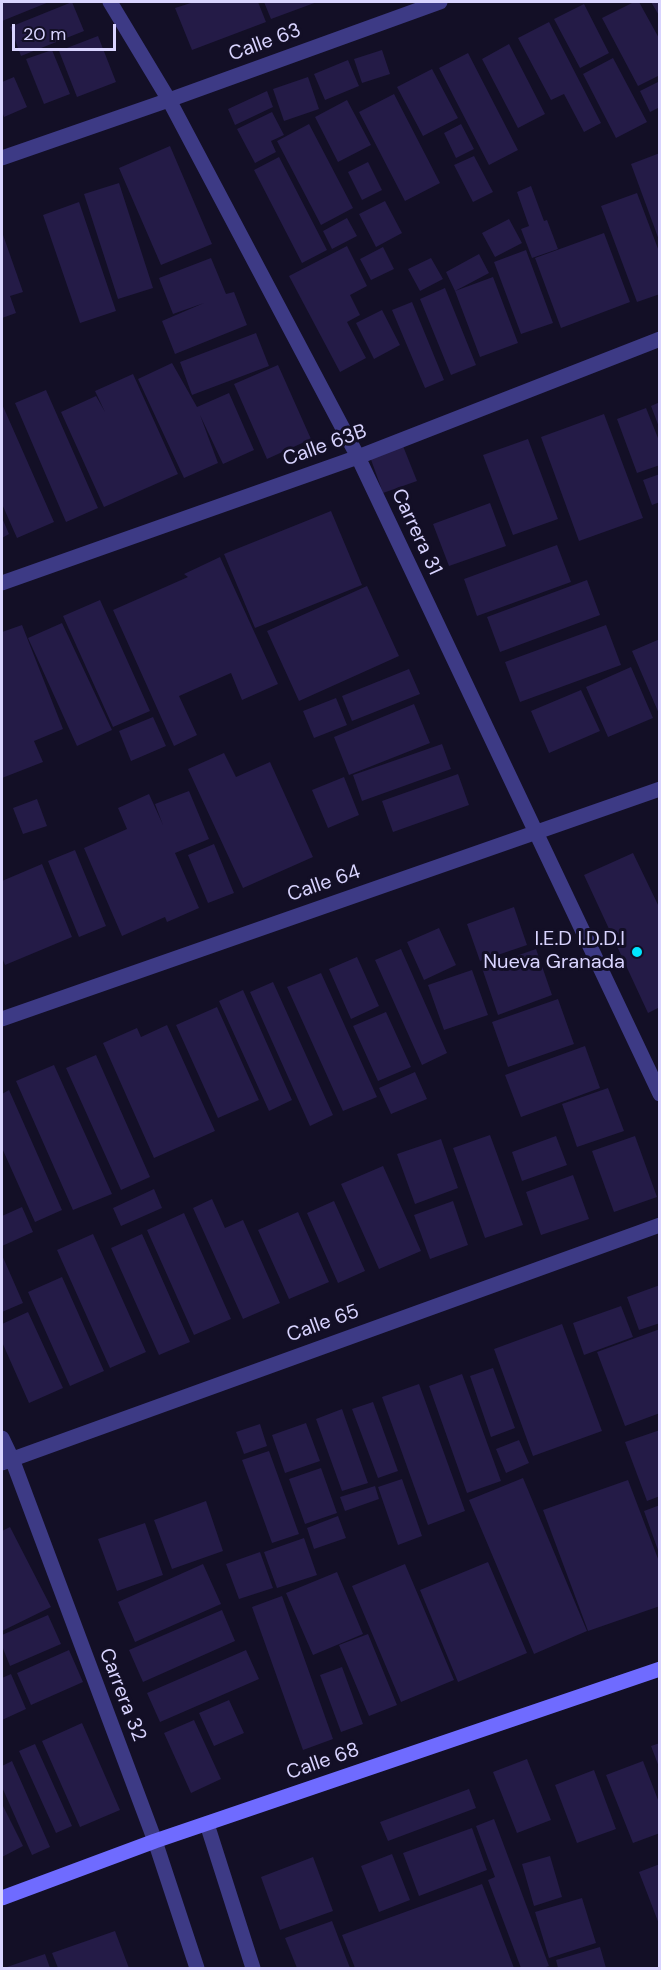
<!DOCTYPE html>
<html>
<head>
<meta charset="utf-8">
<style>
  body { margin:0 }
  #map { position:relative; width:661px; height:1970px; overflow:hidden; background:#130f26; font-family:"DM Sans",sans-serif }
  canvas { display:block }
  .frame { position:absolute; inset:0; border:3px solid #d9d4ff; pointer-events:none }
  .scale { position:absolute; left:12px; top:24px; width:104px; height:27px; box-sizing:border-box; border:3px solid #d9d4ff; border-top:0; padding-left:8px; font-size:18px; line-height:21px; white-space:nowrap; color:#d9d4ff; -webkit-text-stroke:4px #130f26; paint-order:stroke }
</style>
</head>
<body>
<div id="map">
<canvas width="661" height="1970"></canvas>
<div class="frame"></div>
<div class="scale">20 m</div>
</div>
<script>
const g = document.querySelector('canvas').getContext('2d');
g.lineJoin = 'round';
function paint(path, color) { g.fillStyle = color; g.fill(path, 'evenodd'); }
function strokePath(path, color, width, dash) { g.strokeStyle = color; g.lineWidth = width; g.lineCap = dash ? 'butt' : 'round'; g.setLineDash(dash || []); g.stroke(path); }
function write(font, color, halo, rows, align = 'center') {
  g.font = font + ' "DM Sans",sans-serif'; g.lineWidth = 6; g.setLineDash([]); g.textBaseline = 'middle'; g.strokeStyle = halo; g.fillStyle = color; for (const [text, x, y, turn = 0] of rows) {
    g.save(); g.translate(x, y); g.rotate((+turn || 0) * Math.PI / 180); g.textAlign = isNaN(turn) ? turn : align; if (halo) g.strokeText(text, 0, 0); g.fillText(text, 0, 0); g.restore();
  }
}
const building = new Path2D(`
  M2 2H49L2 21Z
  M72 2 84 31 21 56 10 27Z
  M194 2H258L266 22 192 50 175 8Z
  M264 2H317L271 19Z
  M634 2H639L660 40V75L638 86 602 18Z
  M651 2H660V17Z
  M584 4 609 53 580 68 554 19Z
  M549 22 601 123 584 132 564 94 551 100 518 38Z
  M98 36 116 82 77 97 59 51Z
  M509 44 545 114 518 128 482 59Z
  M52 50 70 94 44 104 26 59Z
  M382 50 390 74 362 83 354 59Z
  M468 53 518 150 489 165 439 68Z
  M613 58 647 122 616 138 583 74Z
  M348 60 359 86 325 100 314 74Z
  M432 69 458 118 423 136 397 87Z
  M14 77 27 107 4 117 2 111V82Z
  M308 77 319 109 284 121 273 89Z
  M660 81V107L650 112 640 91Z
  M267 91 273 107 235 125 228 109Z
  M394 94 440 183 405 201 359 112Z
  M347 100 371 145 338 162 315 117Z
  M272 112 284 135 271 141 276 152 255 163 237 129Z
  M309 124 353 208 321 225 277 141Z
  M461 124 474 149 456 158 444 133Z
  M170 146 212 244 161 265 119 168Z
  M660 153V240H659L631 164Z
  M474 156 493 192 473 202 454 165Z
  M279 157 327 250 302 263 254 170Z
  M368 162 382 190 362 200 348 172Z
  M119 183 153 288 118 299 84 194Z
  M531 186 544 221 547 220 558 249 532 258 521 229 529 226 517 192Z
  M637 193 660 254V294L637 302 601 206Z
  M385 201 402 233 376 247 359 214Z
  M79 202 116 311 80 323 43 215Z
  M347 218 357 236 332 249 323 231Z
  M509 219 522 243 495 257 482 233Z
  M2 232 23 292 10 296 16 313 2 318Z
  M604 233 630 302 561 328 535 258Z
  M347 246 367 286 350 295 360 315 347 322 366 358 340 372 289 276Z
  M383 247 394 269 371 280 360 259Z
  M526 250 553 323 521 334 494 262Z
  M479 254 489 273 455 291 446 272Z
  M211 258 226 294 234 292 247 325 175 354 162 321 204 303 173 314 159 278Z
  M431 258 443 279 420 291 408 269Z
  M493 277 518 343 480 357 455 291Z
  M445 288 476 365 451 375 420 299Z
  M412 302 444 380 425 388 392 310Z
  M382 310 400 345 374 359 356 323Z
  M256 333 269 366 192 395 180 362Z
  M172 363 197 407 229 393 254 450 223 464 200 415 218 463 184 478 138 379Z
  M278 365 311 439 267 459 234 384Z
  M133 374 178 474 104 507 61 412 96 396 105 412 95 391Z
  M46 390 98 508 66 522 15 403Z
  M660 402V427H659L651 406Z
  M2 404 54 522 17 538 2 504Z
  M646 408 660 443V465L637 473 617 419Z
  M604 414 643 518 579 541 541 437Z
  M528 439 558 519 513 535 483 455Z
  M401 441 417 481 383 493 369 454Z
  M660 474V502L652 505 643 480Z
  M490 503 506 546 449 566 433 524Z
  M331 511 362 585 255 628 224 554Z
  M2 518 9 534 2 538Z
  M557 545 571 582 477 616 464 579Z
  M220 557 278 684 242 700 231 673 179 696 197 735 174 746 113 610 188 577 184 574Z
  M587 580 600 615 500 652 487 617Z
  M367 586 399 656 299 701 267 631Z
  M100 600 150 711 113 727 63 616Z
  M62 623 112 730 77 746 28 638Z
  M22 625 63 729 34 741 43 762 2 778V632Z
  M606 625 621 665 520 702 505 662Z
  M660 639V716L632 651Z
  M631 667 653 718 608 737 586 687Z
  M409 669 420 694 352 721 342 696Z
  M581 690 600 731 549 753 531 711Z
  M336 698 347 725 314 738 303 711Z
  M414 704 430 743 349 775 334 737Z
  M153 717 166 746 131 761 119 731Z
  M442 744 451 769 362 801 353 775Z
  M224 753 236 777 270 762 313 857 243 888 188 769Z
  M458 774 469 805 393 832 382 801Z
  M344 777 359 815 328 828 312 790Z
  M189 791 209 839 175 853 199 908 167 922 165 917 122 936 84 848 127 829 118 808 149 794 163 825 155 804Z
  M37 799 47 826 23 834 13 808Z
  M214 844 234 893 208 903 188 855Z
  M75 850 106 926 79 937 48 861Z
  M633 853 660 909V1007L648 1013 584 875Z
  M42 864 72 937 5 965 2 957V881Z
  M514 907 527 945 480 961 467 924Z
  M439 928 456 965 424 980 407 942Z
  M401 949 447 1053 422 1065 375 960Z
  M536 949 552 995 498 1015 482 968Z
  M357 957 379 1006 351 1019 329 969Z
  M472 970 488 1015 444 1030 428 985Z
  M321 973 377 1097 343 1111 287 987Z
  M273 982 333 1115 310 1126 250 992Z
  M243 990 292 1100 269 1111 219 1001Z
  M558 999 574 1044 508 1067 492 1022Z
  M217 1007 259 1100 218 1118 176 1025Z
  M386 1012 411 1067 378 1081 353 1026Z
  M167 1025 215 1131 154 1158 103 1043 137 1028 141 1037Z
  M585 1046 600 1088 521 1117 505 1075Z
  M96 1055 150 1177 121 1190 66 1068Z
  M54 1065 112 1194 73 1210 16 1081Z
  M415 1072 427 1099 391 1114 379 1088Z
  M608 1088 624 1131 577 1147 562 1104Z
  M9 1090 62 1210 35 1222 2 1148V1094Z
  M490 1135 523 1225 485 1238 453 1148Z
  M556 1136 567 1165 522 1181 512 1152Z
  M635 1136 657 1197 614 1212 592 1151Z
  M441 1139 458 1188 415 1204 397 1154Z
  M383 1166 421 1251 379 1269 341 1184Z
  M573 1175 589 1219 541 1235 526 1192Z
  M154 1189 162 1208 121 1226 113 1208Z
  M212 1199 225 1228 243 1220 280 1303 243 1319 193 1208Z
  M334 1201 365 1271 338 1283 307 1213Z
  M453 1201 468 1245 430 1259 414 1215Z
  M22 1207 33 1232 2 1246V1216Z
  M298 1212 329 1282 289 1299 258 1230Z
  M184 1213 231 1319 194 1335 147 1230Z
  M93 1234 146 1352 110 1368 57 1250Z
  M142 1234 190 1342 159 1355 111 1248Z
  M2 1255 23 1303 2 1312Z
  M62 1277 104 1371 70 1386 28 1292Z
  M660 1285V1323L639 1330 627 1297Z
  M621 1306 633 1337 584 1355 573 1323Z
  M28 1312 63 1388 29 1403 2 1342V1324Z
  M562 1324 602 1431 533 1456 494 1349Z
  M660 1329V1413L625 1426 597 1352Z
  M493 1368 515 1428 491 1437 470 1376Z
  M462 1374 501 1481 467 1493 429 1386Z
  M419 1384 465 1511 428 1525 382 1397Z
  M373 1402 398 1471 378 1478 352 1409Z
  M342 1409 368 1483 342 1491 316 1419Z
  M306 1423 320 1461 285 1473 272 1435Z
  M260 1424 267 1446 244 1454 236 1432Z
  M660 1430V1496L647 1501 625 1442Z
  M519 1440 529 1463 506 1473 496 1449Z
  M269 1451 299 1534 272 1543 242 1460Z
  M321 1468 337 1513 305 1524 289 1479Z
  M523 1478 587 1631 534 1654 469 1500Z
  M402 1479 422 1536 398 1545 378 1487Z
  M628 1480 660 1564V1606L588 1631 543 1510Z
  M375 1486 379 1499 345 1511 340 1497Z
  M206 1501 223 1551 172 1569 154 1520Z
  M660 1505V1553H659L644 1511Z
  M338 1516 346 1538 314 1549 307 1528Z
  M145 1523 163 1575 117 1591 98 1539Z
  M10 1527 51 1607 2 1631V1531Z
  M304 1538 317 1575 277 1588 264 1552Z
  M260 1552 273 1588 239 1599 226 1564Z
  M488 1562 527 1653 458 1682 420 1590Z
  M203 1564 221 1604 135 1642 118 1602Z
  M405 1564 454 1680 401 1702 352 1586Z
  M337 1572 363 1634 313 1655 286 1593Z
  M282 1596 333 1739 303 1750 252 1607Z
  M222 1610 235 1641 143 1682 129 1650Z
  M48 1615 61 1644 10 1666 2 1646V1635Z
  M368 1634 397 1705 369 1716 339 1645Z
  M69 1650 83 1682 31 1705 17 1673Z
  M246 1650 259 1679 160 1722 147 1693Z
  M342 1667 363 1724 341 1732 320 1675Z
  M11 1674 26 1709 2 1720V1678Z
  M229 1700 244 1733 214 1746 199 1713Z
  M194 1720 221 1779 191 1793 164 1733Z
  M82 1723 120 1810 80 1827 42 1741Z
  M660 1743V1767H659L651 1746Z
  M35 1744 72 1826 56 1833 19 1751Z
  M527 1759 551 1820 517 1833 493 1772Z
  M12 1761 50 1847 32 1855 2 1787V1766Z
  M643 1761 660 1805V1833L633 1843 606 1775Z
  M594 1770 616 1829 577 1843 555 1785Z
  M469 1789 476 1808 388 1841 380 1822Z
  M2 1804 23 1846 2 1857Z
  M494 1819 549 1966 543 1968H521L488 1880 495 1877 476 1826Z
  M472 1828 487 1870 419 1896 403 1853Z
  M392 1854 410 1900 379 1912 361 1866Z
  M550 1856 562 1897 534 1906 522 1864Z
  M313 1857 333 1911 280 1930 261 1877Z
  M660 1864V1924H659L639 1872Z
  M482 1884 514 1968H355L342 1935Z
  M582 1898 596 1943 549 1958 535 1912Z
  M332 1921 350 1968H297L285 1938Z
  M115 1931 129 1968H58L52 1953Z
  M600 1947 606 1968H558L556 1960Z
  M45 1954 50 1968H4Z`);
const lane = new Path2D(`
  M207 1824 253 1968`);
const street = new Path2D(`
  M110 2 169 100 358 457 660 1094
  M2 158 169 100 440 2
  M2 583 358 457 660 339
  M2 1019 660 789
  M2 1438 12 1459 155 1841 197 1968
  M2 1463 660 1225`);
const secondary = new Path2D(`
  M2 1898 155 1841 660 1669`);
const markers = [
  [637,952,6,"#00e5ff"]
];
const streetNames = [
  ["Calle 63",265,43,-20],
  ["Calle 63B",325,446,-20],
  ["Carrera 31",416,532,65],
  ["Calle 64",324,884,-19],
  ["Calle 65",323,1324,-20],
  ["Carrera 32",122,1695,69],
  ["Calle 68",323,1762,-19]
];
const poiNames = [
  ["I.E.D I.D.D.I",625,940],
  ["Nueva Granada",625,963]
];
paint(building, '#241b47');
strokePath(lane, '#3d3a85', 15);
strokePath(street, '#3d3a85', 15);
strokePath(secondary, '#6f6bff', 15);
for (const [x, y, r, color] of markers) { const dot = new Path2D(); dot.arc(x, y, r, 0, 2 * Math.PI); g.fillStyle = color; g.fill(dot); strokePath(dot, '#130f26', 2); }
write('20px', '#d9d4ff', '#130f26', streetNames);
write('20px', '#d9d4ff', '#130f26', poiNames, 'right');
</script>
</body>
</html>
